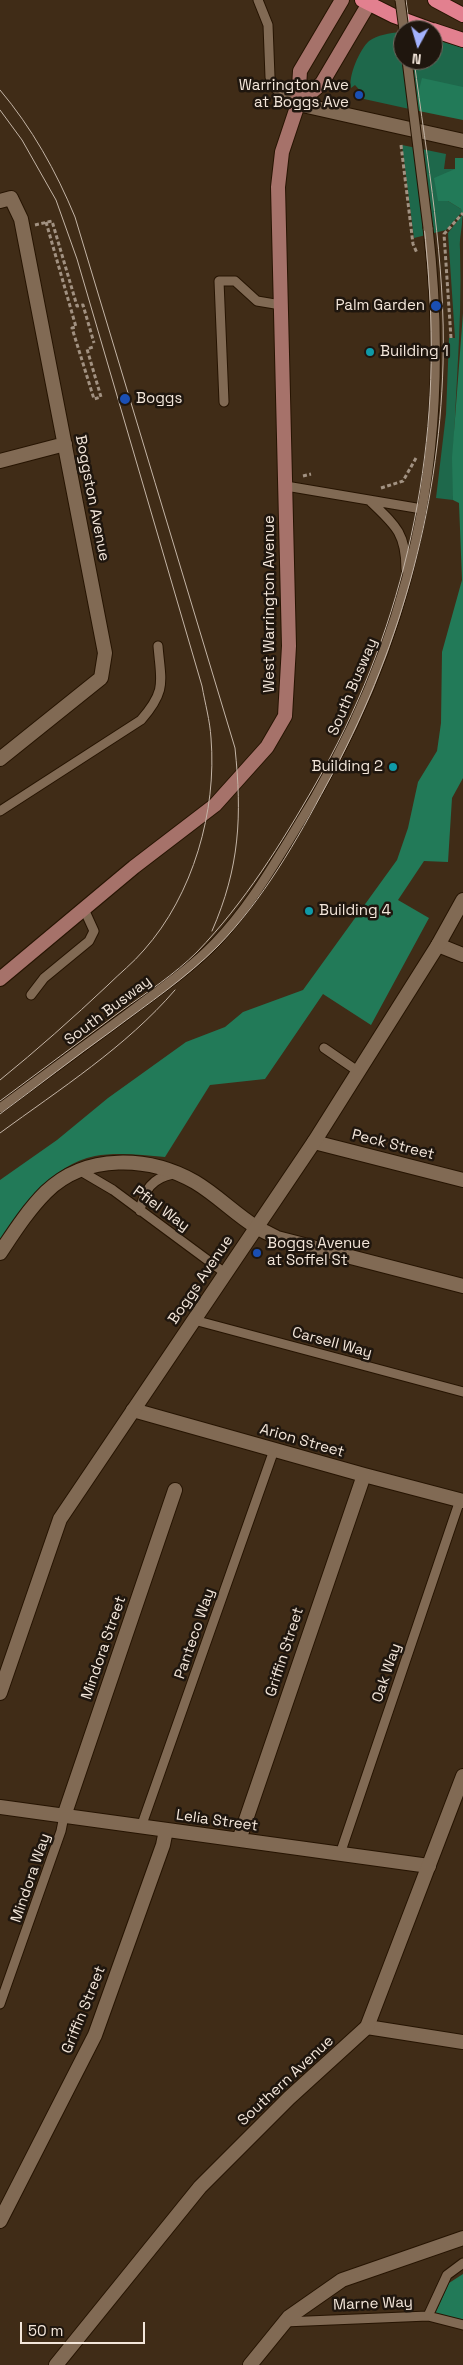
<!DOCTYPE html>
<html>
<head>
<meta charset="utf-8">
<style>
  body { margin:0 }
  #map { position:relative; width:463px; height:2365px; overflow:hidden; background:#402c17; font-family:"Space Grotesk",sans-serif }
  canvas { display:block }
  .north { position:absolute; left:393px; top:20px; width:50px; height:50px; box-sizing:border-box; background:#1f160e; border:1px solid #746960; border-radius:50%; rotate:186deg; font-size:14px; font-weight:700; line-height:20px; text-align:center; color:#f3e6da }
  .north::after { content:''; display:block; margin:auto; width:18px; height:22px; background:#a3b2fd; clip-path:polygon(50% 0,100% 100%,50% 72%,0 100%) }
  .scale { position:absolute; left:20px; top:2322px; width:125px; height:22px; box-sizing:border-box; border:2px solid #f3e6da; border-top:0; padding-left:6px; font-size:15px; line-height:18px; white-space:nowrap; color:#f3e6da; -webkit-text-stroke:4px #1f160e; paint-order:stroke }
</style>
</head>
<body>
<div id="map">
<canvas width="463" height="2365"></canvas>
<div class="north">N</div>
<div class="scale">50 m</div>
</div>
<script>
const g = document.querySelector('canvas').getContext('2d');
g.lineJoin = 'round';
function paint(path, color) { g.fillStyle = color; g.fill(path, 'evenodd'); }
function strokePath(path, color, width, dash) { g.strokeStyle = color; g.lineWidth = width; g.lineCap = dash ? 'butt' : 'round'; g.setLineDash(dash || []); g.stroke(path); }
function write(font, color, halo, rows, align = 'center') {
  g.font = font + ' "Space Grotesk",sans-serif'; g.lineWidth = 5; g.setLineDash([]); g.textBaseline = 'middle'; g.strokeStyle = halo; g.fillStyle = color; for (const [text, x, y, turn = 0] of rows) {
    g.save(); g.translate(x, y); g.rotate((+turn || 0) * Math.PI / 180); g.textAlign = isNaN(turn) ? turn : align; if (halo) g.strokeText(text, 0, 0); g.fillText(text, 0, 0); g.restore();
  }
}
const green = new Path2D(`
  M400 32H403V60H433V39L463 48V116L414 110 364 99 362 97 364 95 355 85 351 88C348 76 360 49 369 41 377 35 390 33 400 32Z
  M402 145 446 154 444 169H455L448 201 461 209 462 212 446 230 414 238Z
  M462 215C463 227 459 237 460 249 463 333 452 416 453 500L436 498 446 414 449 338H455L448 233Z`);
const forest = new Path2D(`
  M422 78 463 87V120L414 110Z
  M455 158H463V219L461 209 448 201H438L434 178 455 169Z
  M463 313V778L452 798 448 862 424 861 398 900 429 918 371 1025 323 994 265 1079 210 1085 165 1157C142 1155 117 1152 95 1156 51 1165 23 1206 0 1241V1180L57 1140 108 1098 186 1042 225 1027 243 1012 303 990 397 860 408 828 418 782 437 751 441 723 442 652 462 580 459 503 453 500 452 458Z
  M463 2274V2320L435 2314 449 2283Z`);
const path = new Path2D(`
  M401 145 413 244 417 253
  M46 222 76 327 72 328 94 399 101 397 87 349 93 347
  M35 225 52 221 77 306 83 305 94 343
  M451 338 444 234 463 213
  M303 476 311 474
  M381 488 403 481 416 458`);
const service = new Path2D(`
  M258 0 268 25 270 77 272 85 278 91 298 104
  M224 402 219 281H235L257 301 281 305
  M286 486 422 509
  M369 500C394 524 406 532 406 569
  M0 811 141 720C167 690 161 682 158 646
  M31 995 44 978 89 941 94 931 84 909
  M324 1048 359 1072
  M0 1108C42 1077 84 1046 126 1015 156 992 189 970 215 943 247 910 270 871 294 832 413 643 454 450 428 228
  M79 1170 113 1190 225 1273
  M140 1211C144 1190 152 1178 173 1174
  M194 1320 463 1392
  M141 1827 274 1450
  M340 1854 460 1500
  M0 2004 61 1831 64 1816
  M428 2316 463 2325
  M284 2322 428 2316 447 2275 463 2263`);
const minor = new Path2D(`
  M0 201 11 198 21 219 105 653 101 678 0 759
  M0 461 65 444
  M438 945 463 955
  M314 1142 463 1180
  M0 1253C14 1232 28 1210 46 1192 86 1153 149 1156 195 1182 217 1195 235 1214 256 1227 263 1231 270 1234 277 1238L463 1286
  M133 1410 364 1475 463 1501
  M0 1807 429 1866
  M64 1816 175 1490
  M239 1840 364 1475
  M367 2027 463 2042
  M0 2221 95 2035 163 1845 166 1830
  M250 2365 289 2317 342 2280 463 2238`);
const tertiary = new Path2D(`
  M298 104 463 141
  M0 1693 60 1519 314 1142 438 945 463 900
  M56 2365 200 2187 289 2098 367 2027 463 1776`);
const secondary = new Path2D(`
  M298 104 322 83 371 0
  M0 979 134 867 215 805 267 747 285 716 289 646 278 187 282 152 298 104 300 71 342 0`);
const trunk = new Path2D(`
  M362 0 394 16 432 30
  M435 0 463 15
  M433 30 463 40`);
const tram = new Path2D(`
  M396 0 403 57
  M406 0 410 30
  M0 90C32 128 56 171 75 217L235 748C242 816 240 867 212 931
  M0 110 22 140 56 200 77 259 202 686C205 703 210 721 211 738 217 811 193 895 144 950 133 963 120 973 108 985 73 1018 37 1050 0 1080
  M0 1101C40 1071 81 1041 121 1011 146 993 175 974 197 952 245 902 281 844 315 785 400 637 439 470 430 300 426 219 413 140 403 60
  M0 1114C38 1086 75 1057 113 1030 149 1003 186 978 218 946 263 900 297 840 327 784 398 654 439 513 443 364 446 263 427 160 414 60
  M0 1133C60 1089 126 1047 175 990`);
const serviceBridge = new Path2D(`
  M400 0 404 30
  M407 60 428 228`);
const markers = [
  [359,95,5,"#1a4fb4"],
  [436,306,6,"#1a4fb4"],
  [370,352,5,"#0f9aa8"],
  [125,399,6,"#1a4fb4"],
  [393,767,5,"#0f9aa8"],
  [309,911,5,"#0f9aa8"],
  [257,1253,5,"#1a4fb4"]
];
const poiNames = [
  ["Warrington Ave",349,86,"right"],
  ["at Boggs Ave",349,103,"right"],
  ["Palm Garden",425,306,"right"],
  ["Building 1",380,352],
  ["Boggs",136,399],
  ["Building 2",383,767,"right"],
  ["Building 4",319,911],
  ["Boggs Avenue",267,1244],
  ["at Soffel St",267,1261]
];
const streetNames = [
  ["Boggston Avenue",92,498,79],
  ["West Warrington Avenue",270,604,-90],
  ["South Busway",353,687,-67],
  ["South Busway",108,1011,-37],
  ["Peck Street",393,1145,14],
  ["Pfiel Way",161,1209,36],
  ["Boggs Avenue",201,1280,-56],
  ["Carsell Way",332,1343,15],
  ["Arion Street",302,1441,16],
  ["Panteco Way",195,1634,-71],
  ["Mindora Street",104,1648,-71],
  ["Griffin Street",285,1652,-72],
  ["Oak Way",387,1673,-71],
  ["Lelia Street",217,1821,8],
  ["Mindora Way",31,1878,-71],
  ["Griffin Street",84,2010,-68],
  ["Southern Avenue",286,2081,-43],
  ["Marne Way",373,2304,-2]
];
paint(green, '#1e684b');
paint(forest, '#227a58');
strokePath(service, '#261402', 11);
strokePath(minor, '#261402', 16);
strokePath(tertiary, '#261402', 16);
strokePath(secondary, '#261402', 16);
strokePath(trunk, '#261402', 16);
strokePath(path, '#a29282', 3, [4, 2.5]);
strokePath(service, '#816a54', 9);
strokePath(minor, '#816a54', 14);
strokePath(tertiary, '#816a54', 14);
strokePath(secondary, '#a6726a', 14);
strokePath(trunk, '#e2808f', 14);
strokePath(tram, '#c4b5a7', 1);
strokePath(serviceBridge, '#261402', 11, []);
strokePath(serviceBridge, '#816a54', 9);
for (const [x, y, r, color] of markers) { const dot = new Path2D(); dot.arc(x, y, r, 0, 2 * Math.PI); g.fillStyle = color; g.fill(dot); strokePath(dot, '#1f160e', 2); }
write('15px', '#f3e6da', '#1f160e', poiNames, 'left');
write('15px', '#f3e6da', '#1f160e', streetNames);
</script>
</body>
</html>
